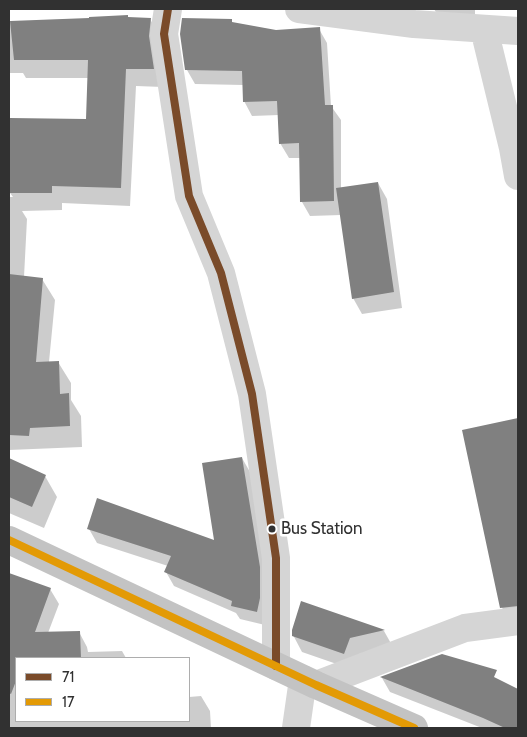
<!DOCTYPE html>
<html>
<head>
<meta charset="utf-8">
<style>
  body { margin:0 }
  #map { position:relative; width:527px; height:737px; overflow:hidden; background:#fff; font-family:Cabin,sans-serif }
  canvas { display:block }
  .frame { position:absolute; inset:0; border:10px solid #313131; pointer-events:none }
  .legend { position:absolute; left:15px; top:657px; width:175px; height:65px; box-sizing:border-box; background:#fff; border:1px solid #adadad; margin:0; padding:6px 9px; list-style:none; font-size:15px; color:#313131 }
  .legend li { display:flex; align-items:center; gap:10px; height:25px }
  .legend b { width:25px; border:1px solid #adadad }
</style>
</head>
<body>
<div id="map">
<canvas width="527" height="737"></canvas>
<div class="frame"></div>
<ul class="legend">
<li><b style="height:6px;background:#7a4b2a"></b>71</li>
<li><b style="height:6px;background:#e39a05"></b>17</li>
</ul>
</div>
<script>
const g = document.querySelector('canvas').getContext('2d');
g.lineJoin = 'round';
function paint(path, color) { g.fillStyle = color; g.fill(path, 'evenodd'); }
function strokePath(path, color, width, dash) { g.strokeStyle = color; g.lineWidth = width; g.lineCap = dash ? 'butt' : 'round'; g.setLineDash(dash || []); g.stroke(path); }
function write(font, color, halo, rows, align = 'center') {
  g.font = font + ' Cabin,sans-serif'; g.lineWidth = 5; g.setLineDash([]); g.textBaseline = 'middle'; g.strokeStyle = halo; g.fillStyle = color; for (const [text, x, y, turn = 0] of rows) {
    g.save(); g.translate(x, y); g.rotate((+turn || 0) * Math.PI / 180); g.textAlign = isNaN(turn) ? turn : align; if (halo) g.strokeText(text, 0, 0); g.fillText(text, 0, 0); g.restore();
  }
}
const shadow = new Path2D(`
  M434 9H475V24L442 22Z
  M129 19H150L160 37 163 87 136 86 130 206 62 203V210L22 211 27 219 24 277 42 279 55 300 49 362H58L71 383V400L81 416 82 447 9 450V197H13L10 193 87 120 88 78H26L23 73H9V22Z
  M231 20 233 24 275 31 319 29 327 43 331 106 341 120V189L378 183 387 199 402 308 362 314 353 298 341 215 310 216 302 202 301 158H289L280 143 279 115 252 116 244 101 243 85 195 84 187 70Z
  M518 419V625L513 626 501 606 464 431Z
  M242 458 250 472 268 582 265 625 240 619 236 613 174 586 166 572 168 566 97 543 89 529 216 541Z
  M9 460 45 476 57 497 44 528 9 513Z
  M13 576 50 589 59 604 48 633 79 632 87 647 88 652 122 651 126 658H16V721H189V697L201 696 210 711 211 728H9V586Z
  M302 603 384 631 393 647 359 654 354 670 302 652 293 635Z
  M444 655 518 690V728H482L390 692 382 678Z`);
const building = new Path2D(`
  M128 15V17L151 18 149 36 154 69H126L121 188 52 186V193H9L10 118 86 119 88 60H14L10 21 89 18V17Z
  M182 18 232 19V22L276 30 320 27 325 105H333L334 201 300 202 299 143 279 144 277 101 243 102 242 71 185 70 180 34Z
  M378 182 394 292 352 299 336 188Z
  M9 274 43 278 36 362 59 361 60 394 69 393 70 426 30 428 29 436 9 435Z
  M518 418V606L500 608 462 430Z
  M242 457 260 567V598L257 612 231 606 232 601 164 572 171 556 87 529 97 498 214 540 202 463Z
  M9 458 46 475 32 507 9 497Z
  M9 573 51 588 35 632 80 631 81 658H16V681L11 694 9 693Z
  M301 601 385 630 350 638 344 654 292 636V630Z
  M442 654 497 670 494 677 518 689V728H505L483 718 380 677Z`);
const minor = new Path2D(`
  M168 9 164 34 189 196 221 273 252 394 276 558V666
  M299 9 414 24 518 31
  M484 29 513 148 518 176
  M316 685 465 628 518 621
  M296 728 303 679`);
const highway = new Path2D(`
  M9 540 316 685 414 728`);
const bus1 = new Path2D(`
  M168 9 164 34 189 196 221 273 252 394 276 558V666`);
const bus2 = new Path2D(`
  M9 540 316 685 414 728`);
const markers = [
  [272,529,4.5,"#313131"]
];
const busNames = [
  ["Bus Station",281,529]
];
paint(shadow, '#0003');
paint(building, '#808080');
strokePath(minor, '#d5d5d5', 28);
strokePath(highway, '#c3c3c3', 28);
strokePath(bus1, '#7a4b2a', 8);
strokePath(bus2, '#e39a05', 8);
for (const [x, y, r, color] of markers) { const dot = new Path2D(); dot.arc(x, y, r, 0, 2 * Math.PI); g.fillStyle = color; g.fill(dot); strokePath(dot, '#fff', 2); }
write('17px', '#313131', '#fff', busNames, 'left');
</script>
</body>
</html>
